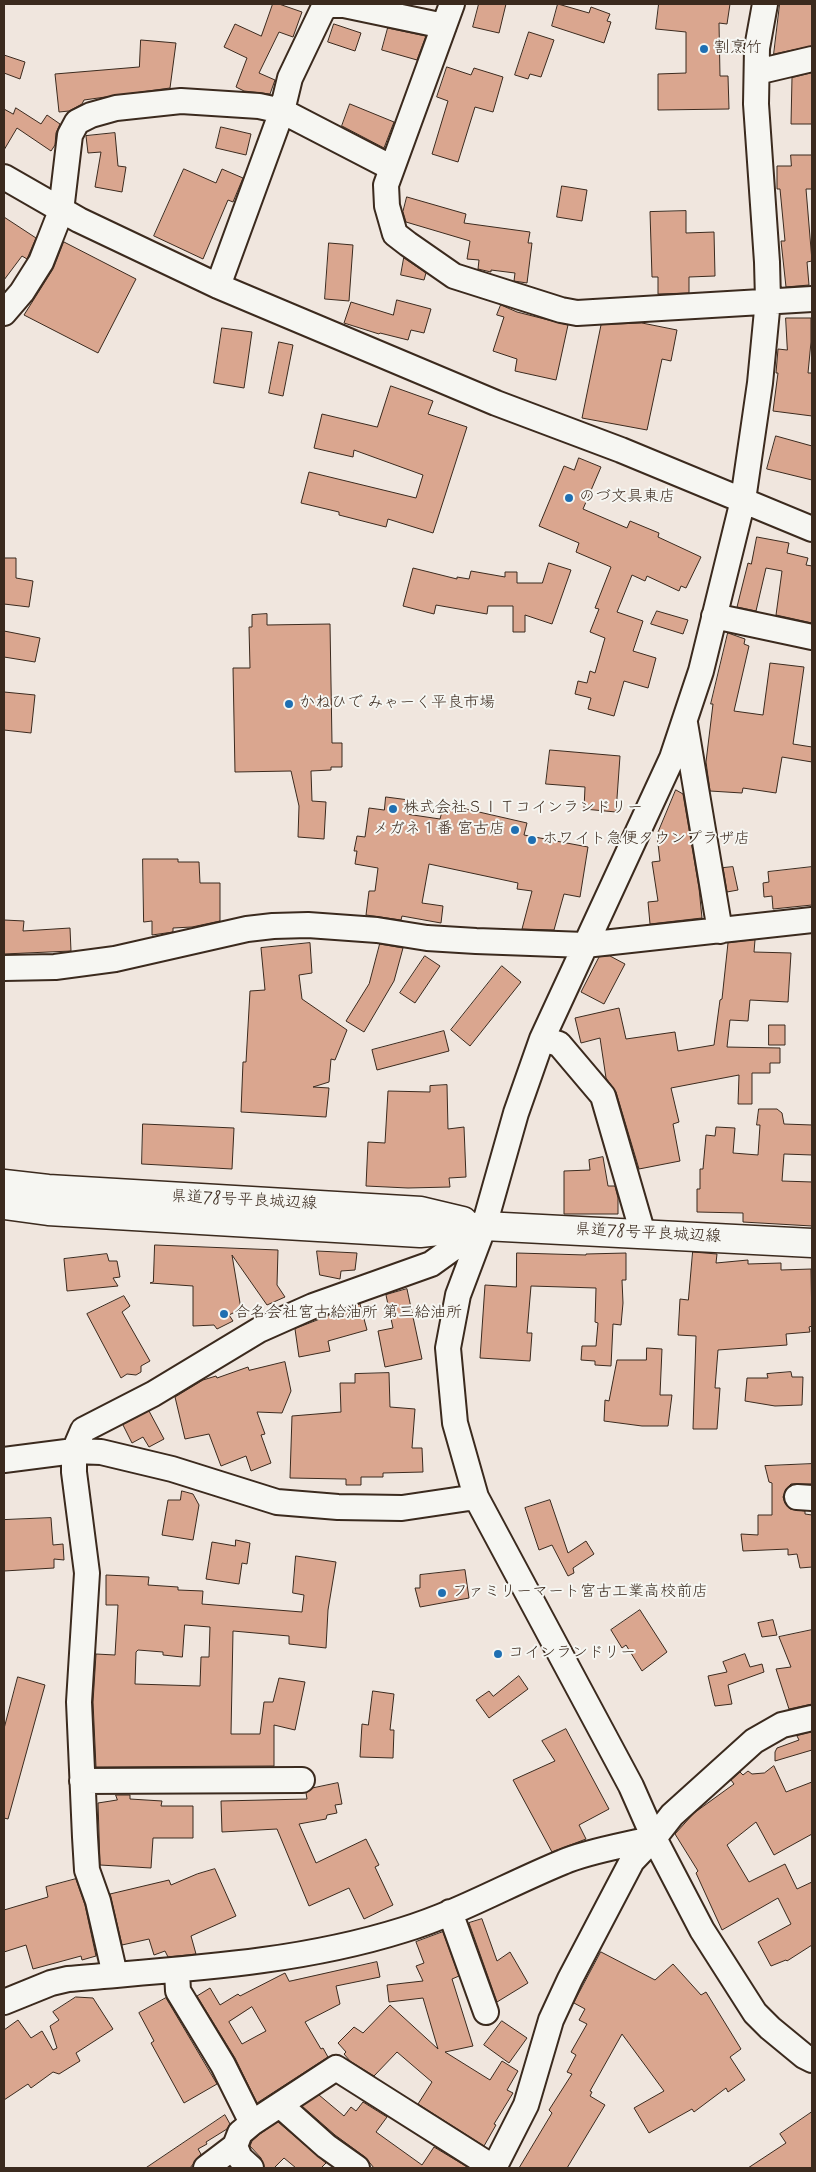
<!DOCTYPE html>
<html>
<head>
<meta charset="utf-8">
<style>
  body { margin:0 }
  #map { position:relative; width:816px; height:2172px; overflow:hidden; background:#f0e6de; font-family:Mynerve,sans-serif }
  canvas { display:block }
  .frame { position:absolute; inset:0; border:5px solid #3b2a1e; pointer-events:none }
</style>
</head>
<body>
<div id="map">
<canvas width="816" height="2172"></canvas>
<div class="frame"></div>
</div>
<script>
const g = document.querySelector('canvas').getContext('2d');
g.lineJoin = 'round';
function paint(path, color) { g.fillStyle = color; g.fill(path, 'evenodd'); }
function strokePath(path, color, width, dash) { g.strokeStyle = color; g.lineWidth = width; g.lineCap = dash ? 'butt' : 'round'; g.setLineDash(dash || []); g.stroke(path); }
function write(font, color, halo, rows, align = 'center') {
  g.font = font + ' Mynerve,"Klee One",sans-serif'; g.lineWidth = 4; g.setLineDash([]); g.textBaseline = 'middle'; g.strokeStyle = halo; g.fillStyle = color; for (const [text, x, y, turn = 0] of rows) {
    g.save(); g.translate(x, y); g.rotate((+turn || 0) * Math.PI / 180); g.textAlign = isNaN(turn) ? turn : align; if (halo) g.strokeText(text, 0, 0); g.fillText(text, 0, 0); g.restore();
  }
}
const building = new Path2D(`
  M273 4H279L302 12 293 37 279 32 259 73 275 80 270 94 244 91 236 87 247 58 224 47 235 24 261 36Z
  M479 4H506L499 33 473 27Z
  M558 4 589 13 591 7 610 14 607 21 611 22 604 43 552 26Z
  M659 4H730L727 24 719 23 720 76H728L729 109 658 110V74L686 73V32L656 29Z
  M780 4H812V46L774 54Z
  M334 24 361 33 355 51 328 42Z
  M388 28 426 36 417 60 382 50Z
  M529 32 554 40 541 77 530 74 528 79 515 75Z
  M141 40 176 43 170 88 84 100 82 104 69 111 59 112 55 74 139 67Z
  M4 55 25 62 20 79 4 73Z
  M447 67 471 75 474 68 503 77 493 112 475 107 458 162 432 154 448 101 437 97Z
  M812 73V124H791L792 78Z
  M350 104 394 122 384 148 342 126Z
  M16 108 41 124 47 115 60 124 56 133 55 145 51 151 17 128 4 150V109L13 114Z
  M221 127 251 134 246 155 216 148Z
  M115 133 118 166 126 167 122 192 95 187 101 152 88 153 86 136Z
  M791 155H812V189H806L812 261 807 262 809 285 786 287 781 241H785L780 189H777V166H791Z
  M184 169 216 183 222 169 243 178 233 202 228 200 203 259 154 236Z
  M562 186 587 190 582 221 557 217Z
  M407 197 466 214 464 223 530 232 528 243H532L527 283 514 281 515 273 491 270V272L478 269 479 260 467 259 470 241 406 222 403 212Z
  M686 211V233L714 232 715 276 689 277V293L658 294V277H652L650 212Z
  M4 217 36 238 27 259 22 256 4 280Z
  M64 242 136 279 98 353 24 315 53 269Z
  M329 243 353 245 349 301 325 299Z
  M404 258 426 273 424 280 401 275Z
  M397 300 431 309 424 333 411 330 408 340 380 333 379 334 344 323 351 302 393 315Z
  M501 305 517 312 568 325 556 380 515 371 517 359 493 351 504 317 497 315Z
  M786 318H811V342L808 373H812V416L773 411 778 373H776L778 349 787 350Z
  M642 323 677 330 671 361 662 359 647 430 582 418 601 325Z
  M222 328 252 332 244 388 214 383Z
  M279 342 293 345 283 396 269 393Z
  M391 386 433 401 428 414 467 427 433 533 388 519 386 527 339 515V512L301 503 309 472 416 498 423 475 354 450 353 457 314 448 322 414 377 427Z
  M776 436 812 446V480L767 469Z
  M579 458 601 467 583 509 627 528 630 521 659 533 658 537 701 557 686 588 681 586 679 591 647 576 645 581 632 575 617 612 643 621 633 651 656 658 648 688 624 681 614 716 588 709 591 698 575 694 578 681 587 683 590 671 595 673 605 638 590 632 599 609 595 608 611 567 576 552 579 543 539 526 564 466 574 470Z
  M757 537 789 543 787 553 808 558 806 565 812 566V623L776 615 782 571 766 568 756 611 737 607 748 563 751 564Z
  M4 558H16V578L33 581 29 607 4 604Z
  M549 563 571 570 552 624 525 615V632H513V606H488L487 614 436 605 434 614 403 606 413 568 457 579V577L469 579 471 571 505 577V572H517V583H542Z
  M657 611 688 620 683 634 651 624Z
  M267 614V625L330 624 332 743H342V767H331V770L311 771 312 801 326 802 324 839 298 837 299 806 291 771 235 772 233 668H250L249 627H252V615Z
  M4 631 40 638 35 662 4 657Z
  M728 633 745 639 744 644 749 646 734 711 763 715 770 663 804 667 793 744 812 747V762L782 757 776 793 743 788 742 793 710 791 706 762 713 704H711Z
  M4 692 35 695 31 733 4 730Z
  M550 750 620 756 616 812 584 809 585 787 546 784Z
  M676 790 683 794 699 888 702 918 650 924 648 902 658 901 652 862 660 861 657 835Z
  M386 797 409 800 406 814 440 819 444 804 527 823 524 835 588 847 580 897 564 894 554 930 522 929 532 891 517 889 518 883 429 864 422 903 443 906 441 923 402 916 401 920 366 915 369 891H375L378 868 355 864 357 851H354L357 836 365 837 369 808 384 810Z
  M143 859H178V862H199L200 883H220V921L192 927 173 928V932L152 935V921L144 922Z
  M733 867 738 890 727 892 723 868Z
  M812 867V905L773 909 772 896 764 897 763 883 769 882 768 872Z
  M4 920 24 921 23 931 70 928 71 951 4 954Z
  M755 940 754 952 791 953 788 1002 750 1000 748 1021 730 1020 727 1047 780 1048V1063H770V1073H752V1104H738L739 1075 671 1088 679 1122 673 1124 680 1161 639 1169 616 1092 606 1078 600 1038 581 1043 575 1018 619 1008 626 1039 675 1032 678 1051 714 1045 720 1000 722 999 728 943Z
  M310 943 312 973 299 975 302 999 347 1030 335 1060 331 1059 329 1082 313 1087 329 1088 326 1117 241 1112 243 1062H246L250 991 265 990 261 948Z
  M380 944 403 948 394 981 364 1032 346 1021 369 984Z
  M425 956 440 966 415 1003 400 993Z
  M610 956 625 964 604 1004 581 992 599 957Z
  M502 966 521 982 470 1046 451 1030Z
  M769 1025H785V1045H769Z
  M444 1031 449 1051 377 1070 372 1050Z
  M447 1085 448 1129 464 1127 466 1177 449 1178 450 1187 408 1188 366 1186 368 1142 385 1143 388 1091 430 1092V1086Z
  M759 1109H777L782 1113 784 1124 812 1125V1155L784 1154 782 1181 812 1182V1226L743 1222V1213L697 1212V1189H700V1169H703L706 1135 715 1136 716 1127 735 1128 733 1153 758 1155 760 1125H757Z
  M143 1124 234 1128 232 1169 142 1164Z
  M603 1157 608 1186H615L618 1198V1214H564V1171L590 1170 589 1160Z
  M155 1245 278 1250 277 1285 285 1297 267 1305 232 1255 241 1309 229 1315 233 1321 217 1329 214 1325 193 1326V1286L150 1283 153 1282Z
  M317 1251 357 1253 355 1270 341 1271 340 1279 320 1275Z
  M693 1252 717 1254 716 1263 748 1260V1264L781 1263V1270L811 1269 812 1326 809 1327 810 1332 786 1334 787 1345 718 1350 715 1388H720L717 1429H693L696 1336 678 1335 680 1299 688 1300Z
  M517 1253 586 1255V1254L626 1253V1280H622L623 1303 621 1325 613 1324 611 1366 595 1365V1361L581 1360 582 1346H596L598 1323 595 1322 596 1288 531 1286 527 1333H532L530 1361 480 1358 485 1285 516 1287Z
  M107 1254 109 1261H117L120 1277 113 1278 118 1286 67 1291 64 1259Z
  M407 1289 422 1359 385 1367 378 1331 393 1328 386 1295Z
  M124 1296 130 1306 122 1312 150 1361 141 1366V1372L136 1375 127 1374 121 1378 87 1314Z
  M360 1304 367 1330 328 1341 330 1351 299 1357 295 1329Z
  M647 1348 662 1349 660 1395H672L668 1426H642L604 1421 605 1400 609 1401 617 1360H646Z
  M285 1362 291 1391 282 1413 257 1412 265 1434 261 1435 271 1463 251 1471 246 1456 221 1466 209 1434 185 1439 175 1397 203 1380 216 1376 217 1378 248 1367 249 1370Z
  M791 1372 792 1377H803L802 1405 775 1406 745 1401 747 1378H768L767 1374Z
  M389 1373 390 1407 415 1409 412 1448H422L423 1472 383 1473V1477H361V1485H346V1479L290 1478 292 1416 341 1412 340 1383H355V1374Z
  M149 1411 164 1439 149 1447 143 1437 132 1443 123 1425Z
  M812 1464V1484H791L786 1489 783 1497 785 1503 790 1509 805 1511V1514L812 1515V1567L800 1568 797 1554 788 1555V1549L743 1551 741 1534 758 1535V1515H772V1483L769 1482 765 1466Z
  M182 1491 193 1494 199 1505 193 1540 162 1535 168 1500H180Z
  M550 1500 568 1553 586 1541 594 1554 573 1568 574 1573 568 1576 552 1545 539 1550 525 1508Z
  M51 1518 53 1545 63 1544 64 1560 54 1559V1568L4 1571V1520Z
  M236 1540 250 1543 247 1564 242 1563 239 1584 206 1579 212 1542 235 1546Z
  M296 1556 336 1562 328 1610 326 1648 289 1644V1636L233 1631 231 1734H260L264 1702H273L279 1678 305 1682 295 1730 274 1725V1766L96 1767 93 1702 96 1654 115 1655 118 1605H106V1575L149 1577 148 1585 178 1587V1590L203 1591 202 1604 302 1612 304 1595 293 1593ZM185 1625 210 1627 209 1657H201L200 1686 135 1684 136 1652 138 1650 163 1652V1655L182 1657Z
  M465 1570 469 1598 420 1607 415 1588H420V1575Z
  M640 1610 667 1652 642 1671 626 1645 622 1648 611 1630Z
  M773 1620 777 1635 762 1637 758 1623Z
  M812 1630V1704L789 1709 776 1669 791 1667 779 1637Z
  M745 1654 750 1667 762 1664 764 1672 728 1685 732 1704 715 1706 708 1676 727 1672 723 1662Z
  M519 1676 528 1689 489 1718 476 1700 489 1691 493 1696Z
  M18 1677 45 1685 8 1819 4 1818V1729Z
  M373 1691 394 1694 390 1730H394L393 1758 360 1757 362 1724 368 1725Z
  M566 1729 609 1809 579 1825 586 1839 552 1852 513 1780 555 1761 542 1741Z
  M812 1732V1750L775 1761V1752L777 1748 799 1740 797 1736Z
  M774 1766 786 1792 812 1782V1834L774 1855 756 1822 727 1845 749 1882 785 1864 797 1889 812 1882V1945L787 1961 786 1960 771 1966 758 1942 791 1924 778 1898 722 1930 696 1873 698 1871 675 1834 694 1813 734 1784 731 1780 740 1772 743 1775 748 1771 752 1774 764 1773Z
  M338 1783 342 1804 335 1805 337 1813 327 1815 326 1819 299 1824 316 1863 366 1839 379 1865 375 1867 393 1905 364 1919 349 1888 309 1906 277 1829 222 1832 221 1801 307 1799 306 1793 313 1788Z
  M116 1795H130V1799L162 1801 161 1806H193V1838H153L151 1868 100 1865 98 1803 117 1800Z
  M215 1869 236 1916 191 1936 196 1954 168 1957 165 1951 154 1955 149 1939 122 1945 110 1894 169 1880 171 1885 197 1874Z
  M76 1879 85 1905 96 1956 82 1960 81 1956 33 1969 26 1945 4 1952V1910L48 1897 46 1887Z
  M482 1919 497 1961 510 1952 528 1983 497 2002 469 1923Z
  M443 1932 459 1976 452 1979 473 2046 445 2052 490 2080 502 2061 518 2071 507 2090 513 2093 494 2124 496 2125 484 2146 418 2104 432 2082 397 2052 374 2076 350 2061 344 2054 346 2052 338 2043 354 2027 363 2033 390 2005 438 2049 423 1998 389 2002 387 1985 423 1981 416 1966 424 1963 416 1942Z
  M601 1952 655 1980 673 1964 701 1995 706 1992 741 2049 730 2057 745 2080 728 2092 726 2088 694 2112 692 2109 649 2133 634 2108 664 2091 622 2034 590 2091 592 2092 590 2096 605 2105 567 2168H519L552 2113 549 2110 572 2074 567 2072 576 2055 571 2052 587 2024 579 2020 585 2009 574 2003Z
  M377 1962 380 1977 336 1986 340 2004 305 2022 321 2049 323 2048 328 2057 257 2103 235 2058 197 1996 210 1988 220 2005 238 1994 240 1996 285 1973 289 1981ZM252 2007 266 2031 242 2044 229 2022Z
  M76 1997 93 1998 113 2029 76 2053 80 2061 59 2074 53 2072 31 2088 28 2084 4 2100V2030L18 2020 31 2038 42 2031 53 2050 57 2048 50 2026 59 2020 53 2012Z
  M166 1998 217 2084 184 2103 151 2043 154 2041 139 2013Z
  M502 2021 527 2038 509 2063 484 2045Z
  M319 2095 344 2116 351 2107 356 2111 363 2102 387 2117 376 2132 422 2165 434 2147 469 2168H374L365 2157 335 2135 302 2106Z
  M812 2112V2168H748L786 2143 780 2134Z
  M225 2115 230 2124 227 2129 206 2142 207 2144 198 2149 201 2154 190 2168H146Z
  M278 2122 326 2163 321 2168H296L284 2158 274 2168H264L261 2158 250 2146 252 2141 260 2134Z`);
const minor = new Path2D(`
  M452 4 386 185 387 206 395 234 408 244 454 276 561 310 577 313 812 299
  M765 4 757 48 756 104 767 262 768 300 760 383 743 500 701 671 672 758 542 1039 516 1113 484 1226 458 1295 448 1348 455 1423 476 1497 631 1786 654 1838 702 1930 755 2013 770 2028 804 2056 812 2060
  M757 72 812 59
  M4 177 79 220 218 286 496 403 621 450 812 529
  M218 286 282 111 290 78 322 11 328 5H344L444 26
  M4 313 22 292 41 262 61 211 70 135 77 122 91 115 116 108 181 101 259 106 282 111 392 168
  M714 616 812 637
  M685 723 720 931
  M4 968 55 967 115 959 247 929 273 926 308 925 377 930 427 938 476 941 585 945 812 920
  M542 1039 559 1044 603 1096 643 1234
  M4 1460 74 1451 101 1452 172 1469 277 1502 338 1507 402 1508 476 1497
  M797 1497 812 1498
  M82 1781 302 1780
  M450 1912 486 2012
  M177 1971 178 1991 223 2065 252 2123
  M115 1975 98 1901 87 1870 85 1837 79 1702 87 1573 74 1472V1451L83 1430 153 1394 259 1330 313 1306 431 1264 484 1226
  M4 2002 51 1983 68 1979C180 1969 295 1964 403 1930 459 1913 509 1884 563 1862 588 1851 627 1845 654 1838
  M280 2105 326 2146 357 2168
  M235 2146 240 2158 251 2168
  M206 2168 235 2146 240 2133 252 2123 336 2068 494 2168
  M494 2168 526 2105 551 2020 570 1979 632 1861 654 1838 672 1815 754 1741 782 1725 812 1718`);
const major = new Path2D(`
  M4 1184 48 1189 421 1211 463 1221
  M4 1205 48 1211 420 1233 484 1226 812 1243`);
const markers = [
  [704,49,5,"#1f6fb2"],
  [569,498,5,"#1f6fb2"],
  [289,704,5,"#1f6fb2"],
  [393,809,5,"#1f6fb2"],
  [515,830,5,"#1f6fb2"],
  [532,840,5,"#1f6fb2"],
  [224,1314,5,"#1f6fb2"],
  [442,1593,5,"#1f6fb2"],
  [498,1654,5,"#1f6fb2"]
];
const poiNames = [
  ["割烹竹",714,49],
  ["のづ文具東店",579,498],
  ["かねひで みゃーく平良市場",299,704],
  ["株式会社ＳＩＴコインランドリー",403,809],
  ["メガネ１番 宮古店",505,830,"right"],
  ["ホワイト急便タウンプラザ店",542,840],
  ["合名会社宮古給油所 第三給油所",234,1314],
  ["ファミリーマート宮古工業高校前店",452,1593],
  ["コインランドリー",508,1654]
];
const streetNames = [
  ["県道78号平良城辺線",244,1201,3],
  ["県道78号平良城辺線",648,1234,3]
];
paint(building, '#daa68f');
strokePath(building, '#3b2a1e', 1);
strokePath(minor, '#3b2a1e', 28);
strokePath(major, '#3b2a1e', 31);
strokePath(minor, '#f6f6f2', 24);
strokePath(major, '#f6f6f2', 28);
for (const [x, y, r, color] of markers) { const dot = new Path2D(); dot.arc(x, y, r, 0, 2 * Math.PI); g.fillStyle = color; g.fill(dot); strokePath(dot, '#f6f6f2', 2); }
write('16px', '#3b2a1e', '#f6f6f2', poiNames, 'left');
write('16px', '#3b2a1e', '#f6f6f2', streetNames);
</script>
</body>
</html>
